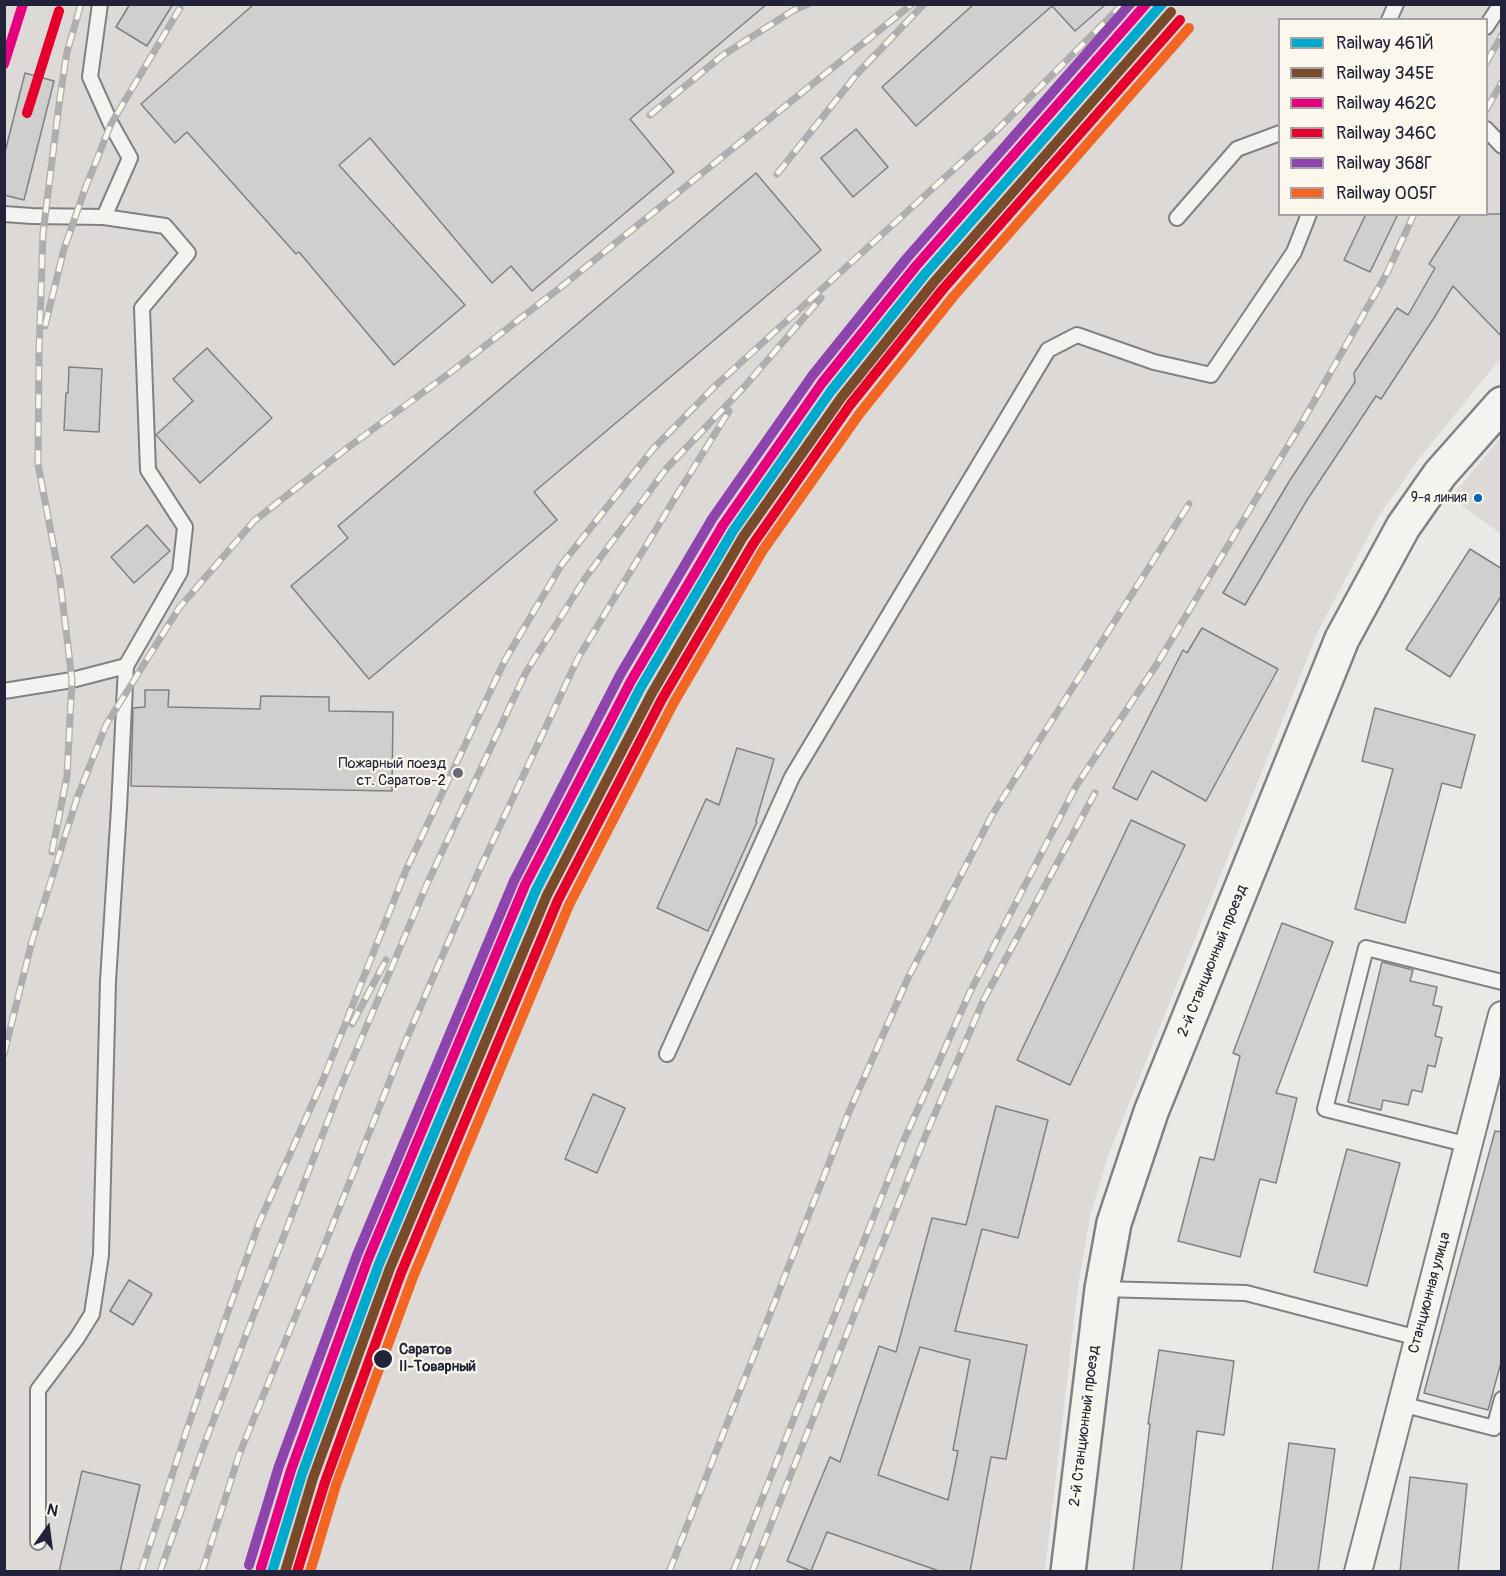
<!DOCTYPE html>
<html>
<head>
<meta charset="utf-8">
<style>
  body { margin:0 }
  #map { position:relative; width:1506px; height:1576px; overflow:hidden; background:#ebe9e5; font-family:Pangolin,sans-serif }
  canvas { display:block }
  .frame { position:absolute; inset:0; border:6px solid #22223b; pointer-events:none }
  .legend { position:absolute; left:1278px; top:18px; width:210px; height:198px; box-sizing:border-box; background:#fbf7ec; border:2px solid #a4a2a5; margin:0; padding:8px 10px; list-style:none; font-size:18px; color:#22223b }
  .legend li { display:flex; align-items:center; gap:12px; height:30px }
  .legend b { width:30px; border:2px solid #a4a2a5 }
  .north { position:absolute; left:18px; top:1498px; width:60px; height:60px; -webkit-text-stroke:4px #fbf7ec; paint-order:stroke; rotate:14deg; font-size:16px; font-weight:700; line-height:24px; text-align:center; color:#22223b }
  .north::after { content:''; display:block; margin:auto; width:21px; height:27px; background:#22223b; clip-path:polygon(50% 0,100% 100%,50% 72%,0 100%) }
</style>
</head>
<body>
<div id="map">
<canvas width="1506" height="1576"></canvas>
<div class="frame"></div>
<ul class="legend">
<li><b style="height:8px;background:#00a9ce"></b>Railway 461Й</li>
<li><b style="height:8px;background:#7a4b2a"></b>Railway 345Е</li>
<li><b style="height:8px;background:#e5007d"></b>Railway 462С</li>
<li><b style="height:8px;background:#e4002b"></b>Railway 346С</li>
<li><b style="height:8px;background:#8e44ad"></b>Railway 368Г</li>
<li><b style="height:8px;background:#f26522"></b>Railway 005Г</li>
</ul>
<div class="north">N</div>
</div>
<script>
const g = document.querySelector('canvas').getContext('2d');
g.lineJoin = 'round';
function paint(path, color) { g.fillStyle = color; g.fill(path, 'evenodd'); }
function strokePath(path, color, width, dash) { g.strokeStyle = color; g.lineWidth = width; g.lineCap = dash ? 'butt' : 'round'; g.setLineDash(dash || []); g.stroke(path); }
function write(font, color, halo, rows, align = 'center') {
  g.font = font + ' Pangolin,sans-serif'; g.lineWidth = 4.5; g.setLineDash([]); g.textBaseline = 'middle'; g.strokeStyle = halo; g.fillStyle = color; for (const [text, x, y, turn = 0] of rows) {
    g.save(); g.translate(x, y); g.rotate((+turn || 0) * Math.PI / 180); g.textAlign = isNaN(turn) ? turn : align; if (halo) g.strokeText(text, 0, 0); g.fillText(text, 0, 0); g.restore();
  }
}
const built = new Path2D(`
  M5 5H1501V359L1494 366 1415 464 1379 516 1319 629 1108 1156 1090 1216 1078 1286 1045 1571 5 1572ZM1280 20H1486V214H1280Z
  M1501 437V534L1451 497Z`);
const building = new Path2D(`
  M130 4H173L147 46 116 27Z
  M254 4H767L630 119 674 172 532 291 511 266 492 283 370 138 339 165 465 305 394 365 299 252 296 254 187 132 175 143 141 104Z
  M974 4H1106L1075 31 1052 6 916 126 882 87Z
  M25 73 54 81 24 200 4 195V156Z
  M856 129 888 167 853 197 821 158Z
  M756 173 821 250 534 492 557 520 369 679 291 586 348 538 338 526Z
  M1366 214H1398L1370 272 1344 260Z
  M1461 214H1502V337L1453 286 1434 318 1381 399 1376 396 1307 500 1245 605 1223 593 1290 480 1355 382 1354 373 1397 308 1408 315 1435 268 1429 264Z
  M207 348 272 418 200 483 156 435 193 401 173 379Z
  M69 367 102 369 99 432 64 430 66 393H68Z
  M147 525 170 551 134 583 111 557Z
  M1470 549 1502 569V595L1450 677 1406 649Z
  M1202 628 1278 669 1206 801 1152 771 1137 800 1113 788 1183 650 1187 653Z
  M145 690H169L168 707 260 709 261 696 329 697V711L393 712 392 791 131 786 133 708 145 707Z
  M1375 708 1475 735 1461 788 1442 783 1405 923 1355 909 1393 769 1362 761Z
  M737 748 774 759 756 821 757 822 708 931 657 908 706 799 719 805Z
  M1131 820 1185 845 1070 1085 1017 1060Z
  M1282 923 1333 942 1276 1093 1297 1098 1276 1183 1260 1179 1240 1257 1178 1241 1200 1157 1214 1160 1240 1056 1233 1053Z
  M1382 962 1413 970 1410 981 1437 987 1433 1005 1442 1007 1435 1036 1442 1038 1435 1067 1428 1065 1422 1092 1412 1090 1408 1105 1383 1100 1381 1110 1348 1102Z
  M593 1094 625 1108 597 1173 565 1159Z
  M996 1106 1048 1120 1018 1238 982 1229 955 1331 1027 1345 1006 1459 991 1457 970 1572H942L827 1532 811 1571 787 1561 830 1457 840 1462 879 1346 896 1352 932 1218 966 1225ZM920 1347 970 1360 953 1450 958 1451 948 1500 878 1475Z
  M1495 1131 1502 1132V1359L1488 1410 1424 1393Z
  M1347 1149 1400 1163 1367 1286 1314 1272Z
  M129 1280 152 1294 133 1325 110 1311Z
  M1159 1350 1234 1361 1224 1435 1197 1431 1181 1572H1133L1150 1424H1148Z
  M1289 1443 1335 1449 1318 1572H1272Z
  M82 1471 140 1485 120 1572H59Z
  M1410 1477 1467 1484 1458 1572H1400Z`);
const service = new Path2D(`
  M100 4 90 77 111 124 130 158 104 217
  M1389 20 1396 4
  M1486 27 1501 4
  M1486 129 1502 146
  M4 214 32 216 104 217 165 226 188 253 142 308 148 470 185 527 180 572 126 666 119 808 108 981 101 1255 92 1314 77 1338 38 1390V1542
  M1177 218 1237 149 1280 133
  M4 691 72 680 126 666
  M667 1054 792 777 1048 350 1077 335 1154 362 1211 375 1294 252 1309 214
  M1469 1145 1325 1109 1366 948 1502 982
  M1102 1289 1246 1293 1418 1338
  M1401 1404 1494 1428 1502 1399`);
const minor = new Path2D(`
  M1358 1572 1502 1015`);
const secondary = new Path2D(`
  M1068 1572 1102 1289 1114 1223 1151 1112 1342 639 1403 527 1440 474 1502 404`);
const rail = new Path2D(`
  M1486 63 1502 35
  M1486 110 1502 82
  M650 115 723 55 794 10 808 4
  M777 174 857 74 924 4
  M45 326 64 249 85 189 111 124 180 8
  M52 852 67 776 72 680 60 580 38 464 39 351 43 233 60 97 67 52 81 4
  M31 944 77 798 106 725 179 608 254 521 350 446 455 369 561 287 851 53 912 4
  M352 1024 386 960
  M4 1054 33 937
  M141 1572 186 1432 259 1223 323 1080 406 870 505 660 562 564 653 449 715 386 996 131 1123 4
  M160 1572 204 1445 340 1089 427 884 526 672 586 577 666 469 745 386 821 298
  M202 1572 239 1455 323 1249 404 1045 478 873 578 658 678 493 729 411
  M669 1572 849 1112 908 978 992 815 1189 504
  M733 1572 904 1140 969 994 1076 786 1157 664 1304 419 1387 273 1414 214
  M752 1572 925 1137 983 1001 1095 793`);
const rail1 = new Path2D(`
  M272 1572 302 1474 379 1264 536 890 641 687 733 531 831 391 925 274 1162 4`);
const rail2 = new Path2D(`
  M285 1572 313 1478 390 1268 547 895 652 693 743 537 841 398 934 282 1171 12`);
const rail3 = new Path2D(`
  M4 64 23 4
  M261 1568 291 1470 368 1259 525 885 631 681 723 525 822 383 916 266 1146 4`);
const rail4 = new Path2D(`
  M27 113 59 11
  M297 1572 325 1482 401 1273 558 900 662 699 753 544 850 405 943 289 1180 20`);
const rail5 = new Path2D(`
  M249 1565 279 1466 357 1255 514 881 620 675 712 519 812 376 907 258 1130 4`);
const rail6 = new Path2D(`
  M310 1572 336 1485 413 1277 569 905 673 704 763 550 860 413 953 297 1189 28`);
const markers = [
  [1478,498,5,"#0065bd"],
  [458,773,6,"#686876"],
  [383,1359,10,"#22223b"]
];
const busNames = [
  ["9-я линия",1467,498]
];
const poiNames = [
  ["Пожарный поезд",446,764],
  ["ст. Саратов-2",446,781]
];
const streetNames = [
  ["2-й Станционный проезд",1213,961,-68],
  ["Станционная улица",1430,1293,-75],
  ["2-й Станционный проезд",1085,1426,-83]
];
const stopNames = [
  ["Саратов",399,1350],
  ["II-Товарный",399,1367]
];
paint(built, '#dcd9d6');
paint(building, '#d1cfcd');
strokePath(building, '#818083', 1.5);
strokePath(service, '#818083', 18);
strokePath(minor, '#818083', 30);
strokePath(secondary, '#818083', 38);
strokePath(service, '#f4f3ef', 14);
strokePath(minor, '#f4f3ef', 26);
strokePath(secondary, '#f4f3ef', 33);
strokePath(rail, '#afaeae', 7);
strokePath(rail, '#fbf7ec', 4.5, [14]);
strokePath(rail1, '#00a9ce', 10);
strokePath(rail2, '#7a4b2a', 10);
strokePath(rail3, '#e5007d', 10);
strokePath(rail4, '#e4002b', 10);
strokePath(rail5, '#8e44ad', 10);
strokePath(rail6, '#f26522', 10);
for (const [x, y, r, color] of markers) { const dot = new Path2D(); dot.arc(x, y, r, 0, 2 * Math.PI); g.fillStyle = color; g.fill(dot); strokePath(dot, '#fbf7ec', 2); }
write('14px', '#22223b', '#fbf7ec', busNames, 'right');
write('15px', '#22223b', '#fbf7ec', poiNames, 'right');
write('15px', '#22223b', '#fbf7ec', streetNames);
write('bold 15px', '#22223b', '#fbf7ec', stopNames, 'left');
</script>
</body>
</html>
